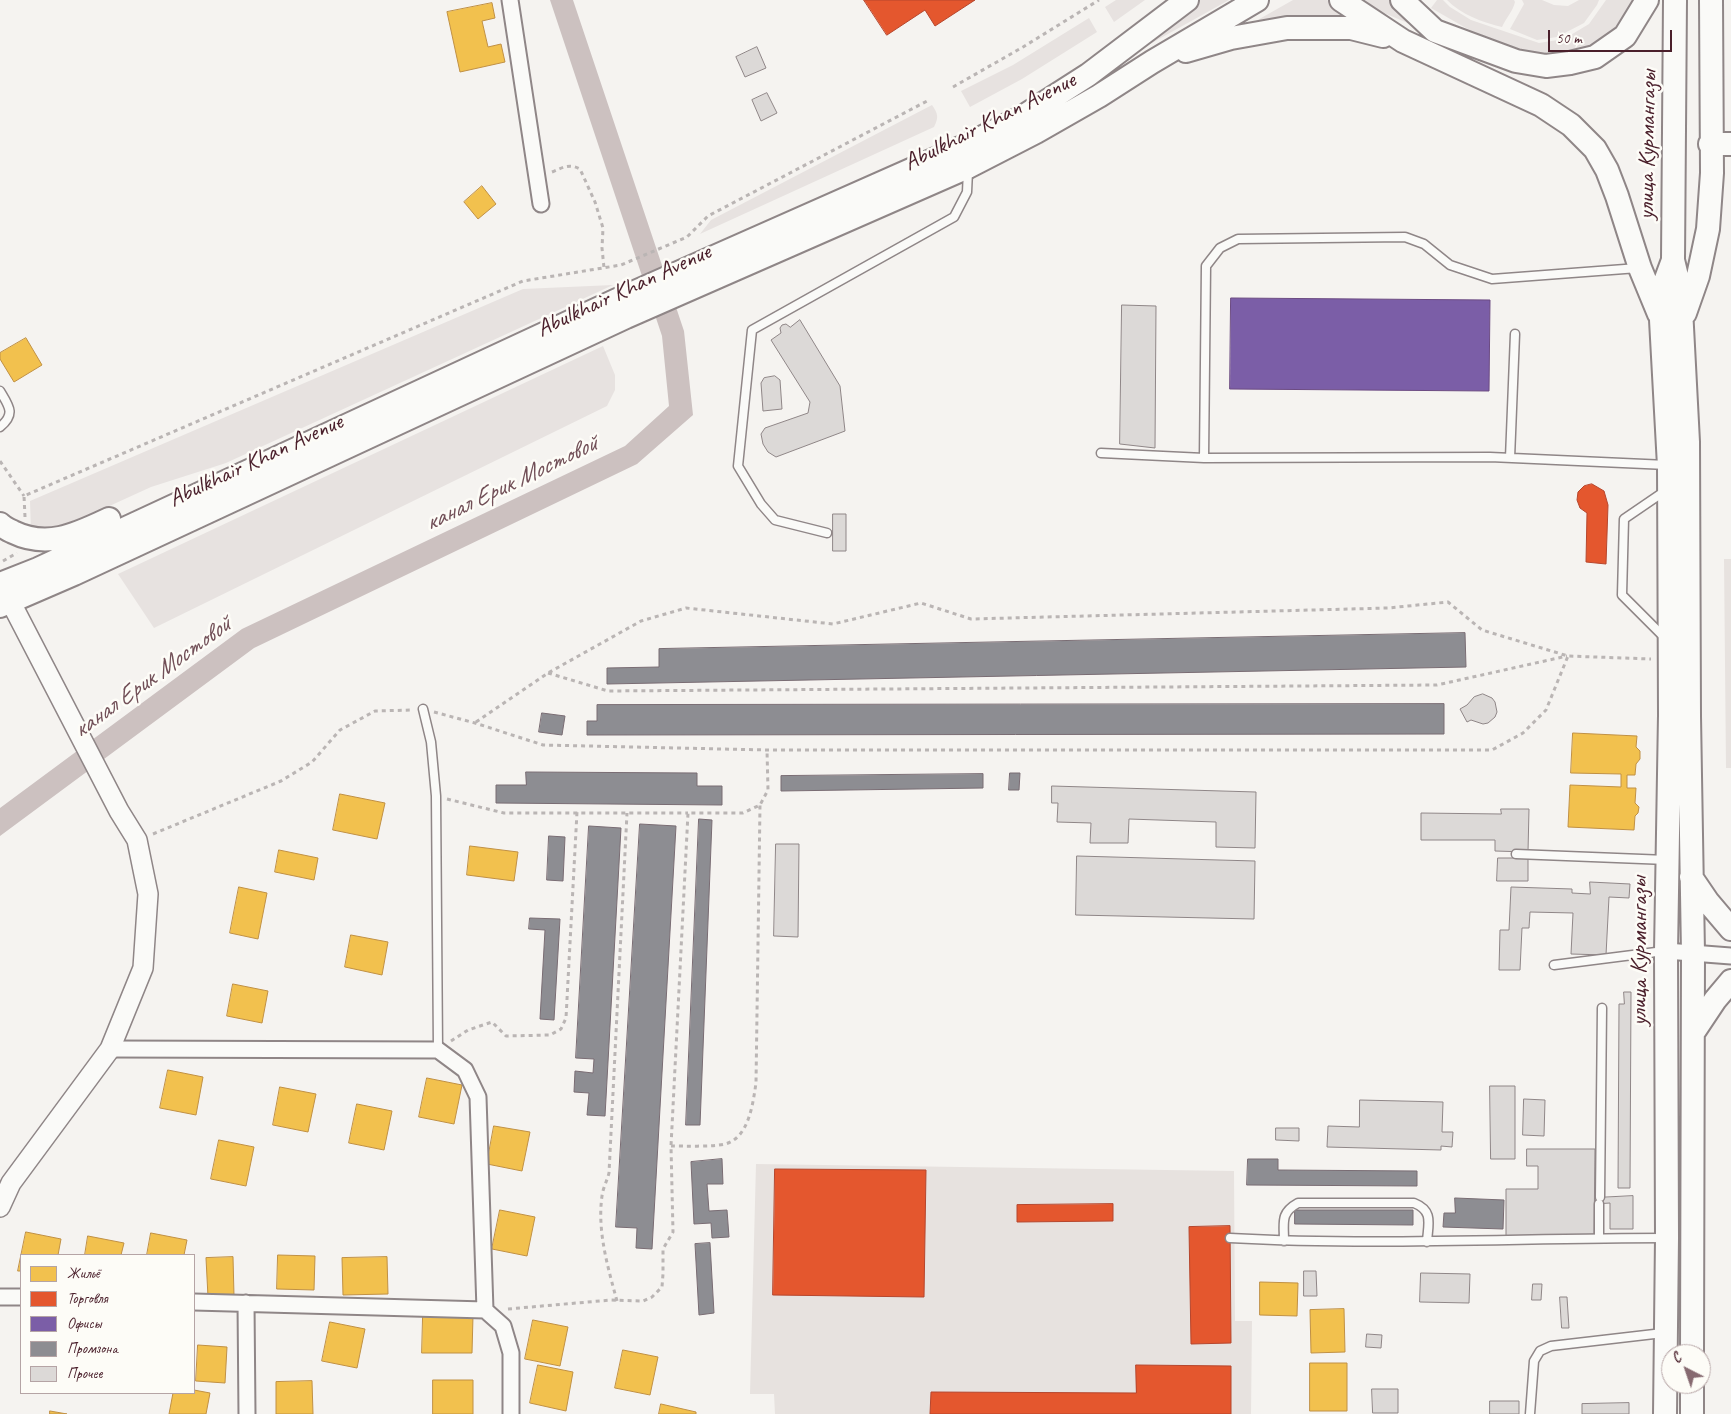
<!DOCTYPE html>
<html>
<head>
<meta charset="utf-8">
<style>
  body { margin:0 }
  #map { position:relative; width:1731px; height:1414px; overflow:hidden; background:#f5f3f0; font-family:Caveat,sans-serif }
  canvas { display:block }
  .legend { position:absolute; left:20px; top:1254px; width:175px; height:140px; box-sizing:border-box; background:#fdfcf7; border:1px solid #b5a4a5; margin:0; padding:6px 9px; list-style:none; font-size:15px; color:#4a1f2b }
  .legend li { display:flex; align-items:center; gap:10px; height:25px }
  .legend b { width:25px; border:1px solid #b5a4a5 }
  .north { position:absolute; left:1661px; top:1344px; width:50px; height:50px; box-sizing:border-box; background:#fdfcf7; border:1px solid #b5a4a5; border-radius:50%; rotate:319deg; font-size:14px; font-weight:700; line-height:20px; text-align:center; color:#4a1f2b }
  .north::after { content:''; display:block; margin:auto; width:18px; height:22px; background:#866970; clip-path:polygon(50% 0,100% 100%,50% 72%,0 100%) }
  .scale { position:absolute; left:1548px; top:30px; width:124px; height:22px; box-sizing:border-box; border:2px solid #4a1f2b; border-top:0; padding-left:6px; font-size:15px; line-height:18px; white-space:nowrap; color:#4a1f2b; -webkit-text-stroke:4px #fdfcf7; paint-order:stroke }
</style>
</head>
<body>
<div id="map">
<canvas width="1731" height="1414"></canvas>
<ul class="legend">
<li><b style="height:14px;background:#f2c14e"></b>Жильё</li>
<li><b style="height:14px;background:#e4572e"></b>Торговля</li>
<li><b style="height:14px;background:#7b5ea7"></b>Офисы</li>
<li><b style="height:14px;background:#8d8d92"></b>Промзона</li>
<li><b style="height:14px;background:#dcd9d7"></b>Прочее</li>
</ul>
<div class="north">С</div>
<div class="scale">50 m</div>
</div>
<script>
const g = document.querySelector('canvas').getContext('2d');
g.lineJoin = 'round';
function paint(path, color) { g.fillStyle = color; g.fill(path, 'evenodd'); }
function strokePath(path, color, width, dash) { g.strokeStyle = color; g.lineWidth = width; g.lineCap = dash ? 'butt' : 'round'; g.setLineDash(dash || []); g.stroke(path); }
function write(font, color, halo, rows, align = 'center') {
  g.font = font + ' Caveat,sans-serif'; g.lineWidth = 5; g.setLineDash([]); g.textBaseline = 'middle'; g.strokeStyle = halo; g.fillStyle = color; for (const [text, x, y, turn = 0] of rows) {
    g.save(); g.translate(x, y); g.rotate((+turn || 0) * Math.PI / 180); g.textAlign = isNaN(turn) ? turn : align; if (halo) g.strokeText(text, 0, 0); g.fillText(text, 0, 0); g.restore();
  }
}
const built = new Path2D(`
  M1724 559H1731V768H1726Z
  M756 1164 1234 1171 1235 1321H1252L1251 1414H775L774 1394H750Z`);
const green = new Path2D(`
  M1116 0H1145L1114 22 1105 7Z
  M1199 0H1229L1096 74Z
  M1293 0H1327L1354 20 1247 26Z
  M1365 0H1394L1398 8 1410 24 1377 10Z
  M1437 0H1443L1450 7 1471 20 1539 43 1564 39 1589 24 1606 0H1637L1615 35 1579 55 1526 56 1466 28 1431 8Z
  M1447 0H1514L1515 2C1513 11 1506 18 1502 27 1484 23 1460 14 1447 0Z
  M1522 0H1542L1554 5 1568 6 1579 0H1599L1597 5 1584 23 1557 37 1537 40 1510 29 1524 4Z
  M1089 18 1097 32 1022 79 970 107 961 91 1013 65Z
  M932 105C938 114 939 117 934 127L700 234 711 220Z
  M613 285 226 463 151 487 57 530 31 531 30 501 523 289Z
  M603 346 615 375V390L607 406 154 628 118 574Z`);
const water = new Path2D(`
  M550 0H573L684 331 693 415 637 464 254 648 0 836V808L242 629 625 446 669 406 662 336Z`);
const homes = new Path2D(`
  M492 3 495 18 482 21 488 47 501 44 505 62 460 72 447 12Z
  M482 186 496 204 478 219 464 202Z
  M26 338 42 365 14 382 0 359V353Z
  M1573 733 1637 736 1636 747 1640 751V759L1636 764 1635 775H1627V788H1636L1635 803 1639 807 1638 813 1635 816 1634 830 1568 827 1570 785 1621 787V774L1571 773Z
  M340 794 385 803 377 839 333 830Z
  M470 846 518 852 514 881 467 875Z
  M279 850 318 858 314 880 275 872Z
  M239 887 267 893 258 939 230 933Z
  M351 935 388 942 382 975 345 967Z
  M233 984 268 991 262 1023 227 1016Z
  M168 1070 203 1077 196 1115 160 1108Z
  M427 1078 462 1085 454 1124 419 1117Z
  M280 1087 316 1094 308 1132 273 1125Z
  M357 1104 392 1111 384 1150 349 1143Z
  M494 1126 530 1132 522 1171 487 1164Z
  M219 1140 254 1147 246 1186 211 1179Z
  M500 1210 535 1217 527 1256 492 1249Z
  M26 1232 61 1239 58 1255H21V1271H18Z
  M151 1233 187 1240 184 1255H147Z
  M88 1236 124 1243 121 1255H85Z
  M278 1255 315 1256 314 1290 277 1289Z
  M233 1257 234 1296 208 1297 206 1258Z
  M387 1257 388 1294 343 1295 342 1258Z
  M1260 1282 1298 1283 1297 1316 1260 1315Z
  M1344 1309 1345 1352 1311 1353 1310 1310Z
  M423 1316H473L472 1353H422Z
  M533 1320 568 1327 560 1366 525 1359Z
  M330 1322 365 1329 357 1368 322 1361Z
  M198 1345 227 1347 225 1383 196 1381Z
  M623 1350 658 1357 650 1395 615 1388Z
  M1310 1363H1347V1411H1310Z
  M538 1365 573 1372 566 1411 530 1403Z
  M433 1380H473V1414H433Z
  M312 1381 313 1414H276V1382Z
  M194 1390 210 1393 206 1414H169L173 1393H194Z
  M661 1404 696 1412V1414H659Z
  M50 1411 67 1414H50Z`);
const shops = new Path2D(`
  M864 0H975L935 26 925 10 887 35Z
  M1592 484 1604 491 1608 505 1606 564 1586 562 1587 513 1580 508 1577 500 1578 492 1584 486Z
  M775 1169 926 1170 924 1297 773 1295Z
  M1113 1204V1221L1017 1222V1205Z
  M1230 1226 1231 1343 1191 1344 1189 1227Z
  M1136 1365 1231 1366V1414H930L931 1392 1136 1393Z`);
const offices = new Path2D(`
  M1231 298 1490 300 1489 391 1230 389Z`);
const industry = new Path2D(`
  M1465 633 1466 667 607 684V668L659 667V649Z
  M1444 704V734L587 735V721H597V705Z
  M542 713 565 716 562 735 539 732Z
  M526 772 697 773V786H722V805L496 803V785H526Z
  M1010 773H1020L1019 790H1009Z
  M983 774V788L781 791V776Z
  M699 819 712 820 700 1125H686Z
  M640 824 676 826 652 1249 636 1248 637 1228 616 1227Z
  M589 826 621 828 605 1116 587 1115 589 1093 574 1092 575 1071 593 1073 594 1059 576 1058Z
  M549 836 565 837 563 881 547 880Z
  M530 918 560 919 554 1020 540 1019 545 930 529 929Z
  M722 1159 723 1184H707L709 1211 727 1210 729 1237 712 1238 711 1223 694 1224 691 1162Z
  M1248 1159H1278V1170L1417 1171V1186L1247 1185Z
  M1455 1198 1504 1200 1503 1229 1443 1227 1444 1213H1455Z
  M1295 1210H1413V1225L1295 1224Z
  M710 1243 714 1313 699 1315 695 1244Z`);
const building = new Path2D(`
  M757 47 766 68 745 77 736 57Z
  M767 93 777 113 761 121 752 100Z
  M1122 305 1156 306 1155 448 1120 444Z
  M800 320 840 386 845 431 776 457 768 452 763 444 761 434 765 428 808 413 810 402 771 340 781 333 780 328 782 325 786 324 790 327Z
  M775 376 780 380 782 409 763 411 761 383 764 378Z
  M833 514H846V551H833Z
  M1483 694 1492 698 1495 702 1497 712 1495 717 1488 723 1483 724 1471 720 1467 722 1460 709 1467 705 1474 697Z
  M1052 786 1256 792 1255 848 1216 847V822L1129 819 1128 843H1090L1091 823 1057 822 1058 803H1052Z
  M1501 809H1529L1528 852 1495 851V840H1421V813L1501 814Z
  M776 844H799L798 937 774 936Z
  M1077 856 1255 861 1254 919 1076 915Z
  M1498 858H1528V881H1497Z
  M1590 882 1630 884 1629 898 1609 897 1606 955 1571 954 1573 913 1530 912 1529 928H1522L1520 970H1499L1500 930H1509L1511 887 1572 889V893L1590 894Z
  M1624 992H1631L1630 1188H1618L1619 1004H1624Z
  M1490 1086H1515V1159H1491Z
  M1524 1099 1545 1100 1544 1136 1523 1135Z
  M1360 1100 1443 1102 1442 1132H1453L1452 1147 1441 1146V1150L1327 1147 1328 1126 1359 1127Z
  M1276 1128H1299V1141L1276 1140Z
  M1527 1149H1595L1594 1237H1506V1189H1538V1166H1527Z
  M1633 1196V1229H1610V1203L1595 1204V1198Z
  M1304 1271H1316L1317 1296H1304Z
  M1421 1273 1470 1274 1469 1303 1420 1302Z
  M1533 1284H1542L1541 1300H1532Z
  M1560 1297H1567L1569 1328H1562Z
  M1367 1334 1382 1335 1381 1348 1366 1347Z
  M1372 1389H1398V1413H1373Z
  M1490 1401H1519V1414H1490Z
  M1629 1403V1414H1582V1404Z`);
const path = new Path2D(`
  M953 87 1023 47 1099 0
  M552 172C562 168 569 163 580 169L595 202 603 228 602 248 604 268
  M0 461 24 496
  M25 517 24 496 523 281 621 265 687 237 708 216 929 100
  M3 561 17 553
  M548 673 608 691 1437 685 1567 656
  M434 712 475 723 543 745 767 750H1492L1523 733 1546 710 1568 656
  M476 722 548 673 641 621 686 608 833 624 921 603 971 619 1388 608 1448 602 1482 630 1568 656 1651 659
  M447 799 504 813H688
  M153 834 281 781 312 762 340 730 375 711 413 710
  M451 1041 468 1030 492 1022 506 1036 550 1035 561 1029 566 1018 577 812
  M671 1146C685 1146 712 1147 725 1144 749 1138 753 1103 756 1083L760 805
  M617 1301C608 1268 597 1231 602 1196 603 1188 607 1181 609 1173L627 813
  M508 1309 611 1300 643 1301 652 1297 662 1287 663 1274V1249L673 1232 671 1146 688 813H743L760 805 768 790 767 750`);
const service = new Path2D(`
  M0 391C9 406 16 414 0 427
  M1101 453 1204 458 1490 457 1667 465
  M1204 458 1206 266 1220 248 1238 239 1405 237 1424 244 1450 265 1492 279 1638 268
  M1510 458 1515 334
  M827 533 775 520 761 504 738 466 752 330 954 217 967 192 968 171
  M1665 638 1622 595 1624 519 1665 491
  M423 709 431 742 436 796 438 1050
  M1516 854 1667 860
  M1554 965 1664 951
  M1600 1197 1602 1008
  M1230 1238C1375 1246 1520 1238 1665 1238
  M1599 1238V1204
  M1284 1241C1284 1222 1280 1213 1298 1203H1414C1434 1211 1428 1224 1427 1242
  M1530 1414 1534 1361 1540 1351 1551 1346 1663 1333`);
const minor = new Path2D(`
  M510 0 541 204
  M1666 951 1731 956
  M110 1049 438 1050 465 1070 478 1097 485 1310 503 1326 511 1353V1414
  M0 1297H21
  M194 1302 485 1310
  M246 1303 247 1414`);
const tertiary = new Path2D(`
  M0 1207 11 1183 110 1049 143 968 148 894 137 840 119 811 4 589`);
const primary = new Path2D(`
  M1341 0 1403 41 1541 105 1571 125 1595 149 1607 170 1617 196 1640 268 1659 314
  M1402 0 1435 31 1516 61 1546 66 1570 63 1595 57 1625 36 1647 0
  M1675 0 1673 260 1680 289 1688 442 1689 716 1693 953 1692 1354
  M1186 51 1231 38 1287 28H1351L1383 36
  M1710 144H1731
  M1685 313 1698 276 1708 229 1712 173 1711 0
  M0 524C4 528 9 530 13 532 48 549 77 534 109 519
  M0 584 38 569 617 300 965 146 1024 116 1088 75 1187 0
  M0 606 74 574 626 317 968 167 1036 132 1099 96 1152 62 1257 0
  M1691 877 1708 902 1731 929
  M1693 1033 1715 1000 1731 981
  M1692 1384V1414
  M1665 1414 1667 1238 1666 951 1670 715 1669 466 1661 320 1663 287 1673 260`);
const streetNames = [
  ["Abulkhair Khan Avenue",990,122,-27],
  ["улица Курмангазы",1648,145,-89],
  ["Abulkhair Khan Avenue",624,291,-25],
  ["Abulkhair Khan Avenue",256,461,-25],
  ["улица Курмангазы",1640,951,-90]
];
const waterNames = [
  ["канал Ерик Мостовой",511,484,-26],
  ["канал Ерик Мостовой",152,678,-36]
];
paint(built, '#e7e2df');
paint(green, '#e7e2e0');
paint(water, '#ccc1c0');
paint(homes, '#f2c14e');
strokePath(homes, '#c09044', 1);
paint(shops, '#e4572e');
strokePath(shops, '#b6462d', 1);
paint(offices, '#7b5ea7');
strokePath(offices, '#6c4b82', 1);
paint(industry, '#8d8d92');
strokePath(industry, '#796c73', 1);
paint(building, '#dcd9d7');
strokePath(building, '#8f8687', 1);
strokePath(service, '#8f8687', 11);
strokePath(minor, '#8f8687', 19);
strokePath(tertiary, '#8f8687', 22);
strokePath(primary, '#8f8687', 26);
strokePath(path, '#bab5b4', 3, [4, 4]);
strokePath(service, '#fafaf8', 8);
strokePath(minor, '#fafaf8', 15);
strokePath(tertiary, '#fafaf8', 19);
strokePath(primary, '#fafaf8', 22);
write('24px', '#4a1f2b', '#fdfcf7', streetNames);
write('italic 25px', '#725058', '#fdfcf7', waterNames);
</script>
</body>
</html>
